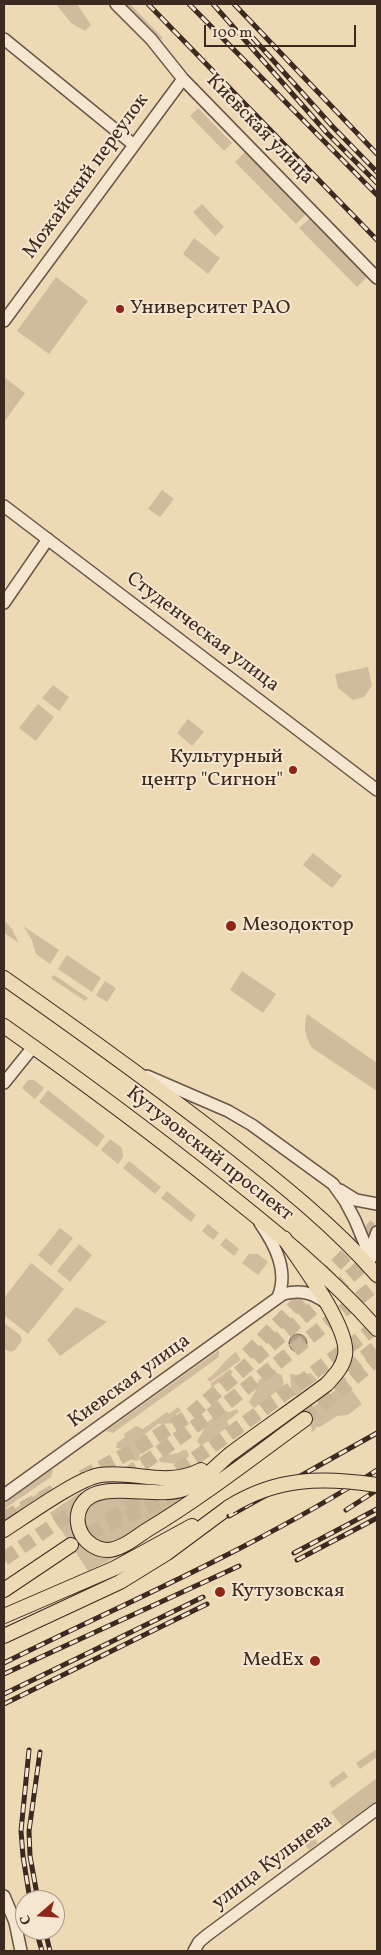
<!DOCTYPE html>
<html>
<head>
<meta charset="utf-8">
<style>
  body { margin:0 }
  #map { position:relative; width:381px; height:1955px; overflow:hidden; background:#eed9b5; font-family:Vollkorn,serif }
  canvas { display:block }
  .frame { position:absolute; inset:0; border:5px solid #3c2920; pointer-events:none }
  .north { position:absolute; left:15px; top:1890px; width:50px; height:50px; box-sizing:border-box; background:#f4e6cf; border:1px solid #aa9a89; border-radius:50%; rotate:251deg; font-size:14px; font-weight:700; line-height:20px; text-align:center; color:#3c2920 }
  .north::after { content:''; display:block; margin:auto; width:18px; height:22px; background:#8f2418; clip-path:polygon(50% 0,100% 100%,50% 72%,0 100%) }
  .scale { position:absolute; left:204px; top:25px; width:152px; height:22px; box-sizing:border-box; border:2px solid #3c2920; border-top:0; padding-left:6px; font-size:15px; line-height:18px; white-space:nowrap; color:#3c2920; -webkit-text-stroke:4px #f4e6cf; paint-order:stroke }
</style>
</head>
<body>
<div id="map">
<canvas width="381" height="1955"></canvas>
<div class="frame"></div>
<div class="north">С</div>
<div class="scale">100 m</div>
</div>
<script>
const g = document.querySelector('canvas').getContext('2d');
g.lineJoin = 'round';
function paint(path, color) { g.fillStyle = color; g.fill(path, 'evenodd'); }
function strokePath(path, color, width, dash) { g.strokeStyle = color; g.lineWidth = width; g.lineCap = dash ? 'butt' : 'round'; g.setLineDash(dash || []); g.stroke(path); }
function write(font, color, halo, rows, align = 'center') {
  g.font = font + ' Vollkorn,serif'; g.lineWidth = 4; g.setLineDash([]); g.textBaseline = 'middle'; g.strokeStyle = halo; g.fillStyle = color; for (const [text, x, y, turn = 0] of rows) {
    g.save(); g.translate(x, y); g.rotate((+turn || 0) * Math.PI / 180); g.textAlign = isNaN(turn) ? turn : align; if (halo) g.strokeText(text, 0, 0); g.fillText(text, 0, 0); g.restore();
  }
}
const green = new Path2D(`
  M56 4H77L91 25 85 31 71 23Z
  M124 4H130L163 38 160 40Z
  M198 108 232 143 224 151 190 116Z
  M246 151 307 213 296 224 235 162Z
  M202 204 224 227 215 236 193 212Z
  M311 217 368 276 357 287 299 228Z
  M194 238 220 258 208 274 183 254Z
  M56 277 88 301 49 354 17 331Z
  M4 377 25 393 4 422Z
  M162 490 174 499 160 517 148 509Z
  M368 667 372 686 364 697 353 700 338 688 335 674Z
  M53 685 69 697 59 711 42 698Z
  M38 704 54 717 36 741 19 728Z
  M188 719 204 732 192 746 177 733Z
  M313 853 342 876 332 888 303 865Z
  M4 920 12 929 19 943 4 933Z
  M23 926 59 950 50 964 36 954 32 940Z
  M67 955 101 978 92 992 58 969Z
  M242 971 276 994 263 1013 230 990Z
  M54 975 88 998 85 1001 51 978Z
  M105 981 116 988 107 1002 96 995Z
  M307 1014 377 1063V1091L312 1048C305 1036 303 1027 307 1014Z
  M28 1080H34L44 1088 35 1099 22 1088Z
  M48 1090 105 1136 97 1147 39 1102Z
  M110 1139 122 1148 123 1157 118 1164 101 1150Z
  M129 1161 161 1187 155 1194 123 1168Z
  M167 1191 196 1215 191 1222 161 1198Z
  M208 1224 219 1233 213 1240 202 1231Z
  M60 1228 73 1238 51 1266 38 1255Z
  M226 1238 239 1249 234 1256 220 1245Z
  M79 1244 92 1255 70 1282 57 1271Z
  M249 1254H258L268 1262 258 1275 242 1263Z
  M31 1263 64 1289 28 1334 4 1315V1298Z
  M76 1307 107 1322 60 1356 47 1340Z
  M4 1323 20 1335 22 1340 15 1350 11 1352 4 1349Z
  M262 1347 265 1358 259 1363 254 1358 248 1357Z
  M219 1350V1357L113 1433 106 1431Z
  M236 1352 241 1360 210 1382 207 1379C221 1369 222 1362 236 1352Z
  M230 1369 233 1372 227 1377 229 1381 222 1385 219 1382 213 1387 210 1384Z
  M274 1369 277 1373 282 1375 284 1386 254 1408 249 1402 255 1392 258 1381Z
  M311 1373 317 1380 297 1395 292 1397 290 1374 299 1375Z
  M346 1382 362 1404 348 1415 337 1416 320 1427H316L314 1431 311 1432 312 1428 302 1415Z
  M178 1407 181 1411 176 1414V1421L174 1423 158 1424 145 1434 138 1461 123 1459 124 1449 116 1448 117 1443 125 1437 124 1434 136 1426 143 1429 167 1412 169 1414Z
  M237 1409 239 1412 227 1421 229 1426 201 1446 197 1441 203 1431 205 1424 222 1411 230 1412Z
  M183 1450H187L189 1456 178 1464 160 1462 159 1459C168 1451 174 1457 183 1450Z
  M51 1470H53L51 1477 4 1509V1504Z
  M50 1485 55 1490 4 1521V1516Z
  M82 1491C60 1523 75 1561 116 1557L88 1571 50 1513Z
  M103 1497 165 1501 186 1498C170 1508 122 1541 106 1543 89 1544 76 1520 87 1507 90 1502 98 1500 103 1497Z
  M377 1749V1757L360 1769 356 1763Z
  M344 1771 348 1777 332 1788 329 1782Z
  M377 1778V1800L342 1826 331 1812Z
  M308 1829 318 1843 309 1850 299 1836Z`);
const water = new Path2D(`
  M289 1343a9 9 0 1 1 18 0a9 9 0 1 1-18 0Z`);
const majorTunnel = new Path2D(`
  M247 1354 377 1224
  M331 1383 377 1347
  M305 1419 377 1359
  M82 1477 138 1448 190 1415 377 1253
  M4 1518 50 1494
  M109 1519 242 1425 377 1326
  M71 1545C105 1522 147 1512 182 1490
  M4 1559 154 1456 227 1403 377 1284`);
const minor = new Path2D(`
  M116 4 151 39 183 79 377 278
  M4 39 134 145
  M4 321 183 79
  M4 506 377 790
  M4 603 48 539
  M147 1076 228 1111 252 1125 333 1184 345 1201 355 1220 365 1244 370 1267
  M4 1083 33 1047
  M340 1190 356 1200 377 1204
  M260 1223C275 1245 289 1271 278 1297
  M371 1258 372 1246 377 1232
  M4 1495 283 1294C300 1290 311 1292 325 1302
  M4 1896 15 1922 21 1951
  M194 1951 199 1942 206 1936 377 1809`);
const major = new Path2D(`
  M4 978C81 1032 159 1088 233 1146 284 1186 335 1227 377 1275
  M4 1026C76 1077 148 1130 217 1185 274 1230 329 1275 377 1329
  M284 1238C300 1262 350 1328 345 1355 343 1367 335 1375 327 1384 295 1408 261 1431 229 1455 215 1467 202 1482 184 1489 156 1500 96 1477 81 1506 76 1515 77 1526 82 1535 87 1543 97 1550 107 1550 121 1550 136 1537 147 1530 202 1497 253 1457 305 1419
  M4 1530C26 1516 77 1479 100 1475 135 1470 166 1488 201 1470
  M4 1590 71 1545
  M4 1616 115 1568 192 1526
  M4 1636 120 1582 167 1553 229 1507`);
const rail = new Path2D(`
  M148 4 377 240
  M189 4 377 195
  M213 4 327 133 377 183
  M234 4 377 154
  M253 38 333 127 377 172
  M346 1510 377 1490
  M229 1516 377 1433
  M294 1553 377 1509
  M297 1560 377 1518
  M4 1663C129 1601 259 1546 377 1470
  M4 1674 239 1566
  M4 1694 203 1597
  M4 1704 207 1604
  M29 1750 21 1831 23 1856 30 1900
  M38 1900 30 1856 29 1831 40 1752
  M36 1930 42 1951
  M45 1930 50 1951`);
const majorBridge = new Path2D(`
  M229 1507C277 1477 323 1477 377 1485`);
const markers = [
  [120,309,5,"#8f2418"],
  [293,770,5,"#8f2418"],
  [231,926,6,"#8f2418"],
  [220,1592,6,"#8f2418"],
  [315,1661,6,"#8f2418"]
];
const streetNames = [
  ["Киевская улица",259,130,46],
  ["Можайский переулок",87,177,-54],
  ["Студенческая улица",202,633,37],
  ["Кутузовский проспект",209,1155,38],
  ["Киевская улица",130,1382,-36],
  ["улица Кульнева",273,1863,-37]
];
const poiNames = [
  ["Университет РАО",130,309],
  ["Культурный",283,758,"right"],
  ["центр \"Сигнон\"",283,781,"right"],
  ["Мезодоктор",242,926],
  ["Кутузовская",231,1592],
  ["MedEx",304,1661,"right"]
];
paint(green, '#d0bb9c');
paint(water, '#b19d82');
strokePath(water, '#826f5b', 1);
strokePath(majorTunnel, '#cab697', 14, [14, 7]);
strokePath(minor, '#685545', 14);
strokePath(major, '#3c2920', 16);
strokePath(minor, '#f4e6cf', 11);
strokePath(major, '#eed9b5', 14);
strokePath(rail, '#3c2920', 5);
strokePath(rail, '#f4e6cf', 3, [9]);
strokePath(majorBridge, '#3c2920', 16, []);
strokePath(majorBridge, '#eed9b5', 14);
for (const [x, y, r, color] of markers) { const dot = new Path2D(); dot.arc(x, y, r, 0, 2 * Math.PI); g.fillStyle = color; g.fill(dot); strokePath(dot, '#f4e6cf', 2); }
write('20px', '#3c2920', '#f4e6cf', streetNames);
write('20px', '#3c2920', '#f4e6cf', poiNames, 'left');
</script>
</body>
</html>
